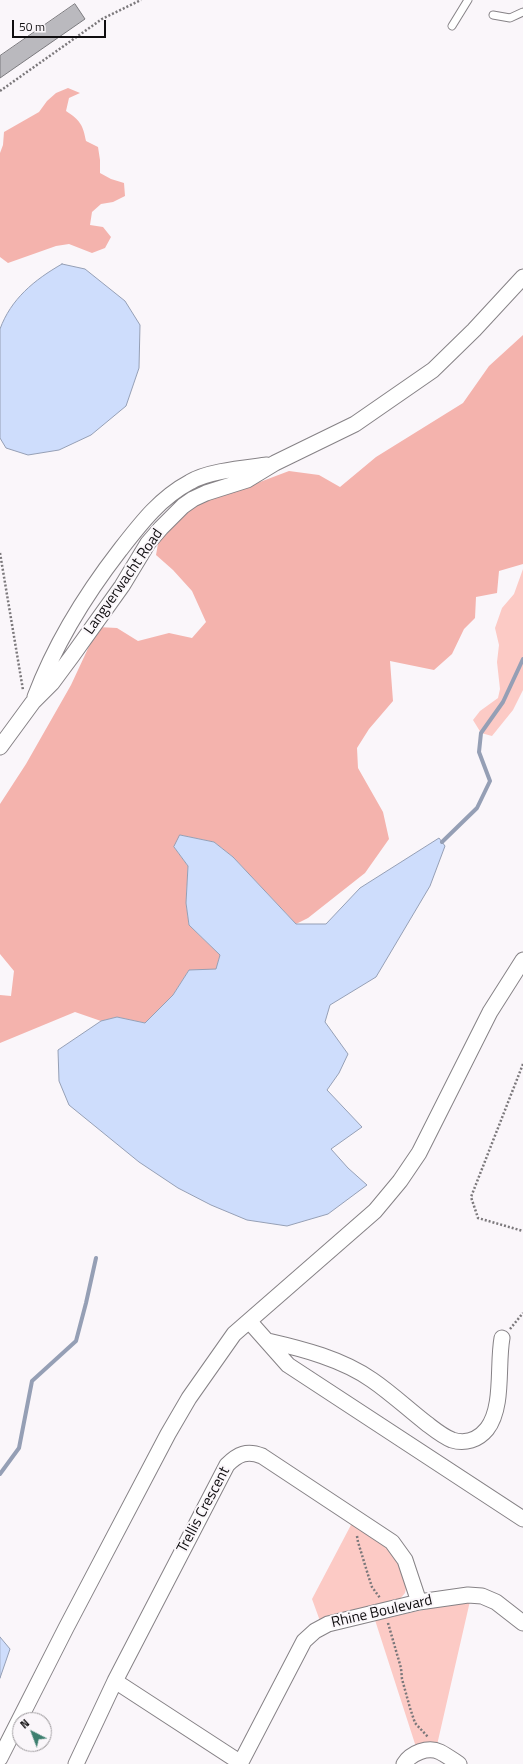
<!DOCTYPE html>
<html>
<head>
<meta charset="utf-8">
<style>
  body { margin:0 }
  #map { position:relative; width:523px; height:1764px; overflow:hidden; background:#faf6fa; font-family:"Titillium Web",sans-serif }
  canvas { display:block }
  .north { position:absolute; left:12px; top:1712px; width:40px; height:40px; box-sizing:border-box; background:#faf6fa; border:1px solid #9c999c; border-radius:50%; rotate:318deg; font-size:11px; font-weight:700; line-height:16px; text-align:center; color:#0f0d0f }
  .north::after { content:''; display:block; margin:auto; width:14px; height:18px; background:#3d7f6f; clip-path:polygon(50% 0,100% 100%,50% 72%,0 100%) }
  .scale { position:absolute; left:12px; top:20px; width:94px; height:18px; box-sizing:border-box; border:2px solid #0f0d0f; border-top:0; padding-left:5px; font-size:12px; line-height:14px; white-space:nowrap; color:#0f0d0f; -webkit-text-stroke:3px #faf6fa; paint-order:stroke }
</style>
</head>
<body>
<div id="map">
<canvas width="523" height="1764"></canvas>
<div class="north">N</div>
<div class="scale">50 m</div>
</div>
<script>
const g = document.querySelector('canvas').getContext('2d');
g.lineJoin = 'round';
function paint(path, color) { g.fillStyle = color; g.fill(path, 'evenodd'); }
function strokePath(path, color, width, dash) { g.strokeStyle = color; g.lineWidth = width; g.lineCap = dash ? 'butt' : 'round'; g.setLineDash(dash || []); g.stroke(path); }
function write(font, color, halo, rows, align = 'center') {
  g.font = font + ' "Titillium Web",sans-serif'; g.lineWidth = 4; g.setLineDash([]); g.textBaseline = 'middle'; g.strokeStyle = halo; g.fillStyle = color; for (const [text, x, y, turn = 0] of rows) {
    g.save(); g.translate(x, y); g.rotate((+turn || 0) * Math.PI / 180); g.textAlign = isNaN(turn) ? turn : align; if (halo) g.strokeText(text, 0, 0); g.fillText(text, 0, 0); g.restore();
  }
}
const green = new Path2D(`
  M523 569V690L513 710 492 736 481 733 473 720 480 711 498 698 500 689 497 662 499 645 495 628 502 608 514 594Z
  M352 1523 387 1545 395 1554 407 1583 405 1593 399 1600 320 1621 312 1599Z
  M470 1601 437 1745 416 1747 375 1620 461 1602Z`);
const forest = new Path2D(`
  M68 88 80 93 69 98 66 111C80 120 83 125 86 141L98 147 100 160V173L111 179 124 183 125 196 113 202 101 204 92 212 90 225 103 227 111 237 105 248 92 253 69 244 56 246 8 263 0 257V153L3 145 4 132 39 112 47 101 56 93Z
  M523 335V564L499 571 497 593 476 597 475 618 464 629 452 654 434 670 390 661 393 701 369 729 357 748 358 768 383 812 389 839 365 873 308 918 296 924 233 857 214 842 180 835 174 847 188 866 186 903 189 925 220 955 216 970H189L173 995 145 1023 117 1017 101 1021 75 1012 0 1043V995L11 996 14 971 0 954V804L26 764 71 685 98 627 117 628 138 641 169 633 192 638 206 622 192 591 173 570 156 555 161 527 189 501 252 485 289 471 319 475 340 487 376 457 463 403 489 366Z`);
const water = new Path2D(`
  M62 264 85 269 125 301 140 325 139 368 126 406 91 435 59 450 28 455 6 448 0 438V329C11 299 34 280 62 264Z
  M180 835 214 842 233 857 296 924H326L360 888 439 838 445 846 430 886 376 977 330 1005 325 1022 348 1054 339 1073 327 1090 362 1127 331 1149 348 1168 367 1185 328 1214 287 1226 247 1220 211 1205 178 1188 139 1162 69 1105 59 1081 58 1050 101 1021 117 1017 145 1023 173 995 189 970 216 969 220 955 189 925 186 903 188 866 174 847Z
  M0 1637 10 1649 0 1678Z`);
const stream = new Path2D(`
  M442 842 477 808 490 781 479 752 481 733 503 702 523 659
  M0 1474 19 1448 32 1381 76 1341 86 1303 96 1258`);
const building = new Path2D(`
  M75 4 85 19 0 78V56Z`);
const path = new Path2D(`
  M0 91 102 19 141 0
  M0 553 23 690
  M523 1064 471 1197 478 1218 523 1231
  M510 1329 523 1313
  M357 1536 358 1542 369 1578 372 1587 380 1598
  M388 1623 401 1668 402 1679 410 1708 415 1723 428 1737`);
const lane = new Path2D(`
  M493 15 510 18 523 12
  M452 26 468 0`);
const street = new Path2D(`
  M35 697C55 644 86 594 120 550 141 523 160 498 190 482 208 471 245 468 267 465
  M0 747 33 702 52 683 72 656 122 586 148 543 161 528 183 506 193 499 206 493 247 480 275 463 355 424 433 370 474 330 523 277
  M249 1321 288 1365 523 1519
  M268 1341C303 1349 342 1359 372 1380 391 1393 408 1409 426 1423 434 1429 442 1436 452 1440 465 1444 478 1440 487 1429 504 1407 497 1365 502 1338
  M115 1681 241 1763
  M0 1758 66 1628 168 1434 189 1398 234 1334 375 1211 400 1181 419 1153 490 1012 523 960
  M76 1764 115 1681 227 1465C238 1454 247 1450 262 1456L392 1542 405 1560 419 1602
  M240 1764 304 1641 315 1631 328 1624 419 1602 468 1595 482 1596 496 1602 523 1623
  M404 1764C411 1753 428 1746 440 1752 446 1755 453 1760 459 1764`);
const streetNames = [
  ["Langverwacht Road",124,582,-55],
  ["Trellis Crescent",204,1510,-62],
  ["Rhine Boulevard",382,1612,-13]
];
paint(green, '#fccac5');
paint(forest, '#f4b3ad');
paint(water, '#ceddfc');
strokePath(water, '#959fb5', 1);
strokePath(stream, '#959fb5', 4);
paint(building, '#bab9be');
strokePath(building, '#7b7a7e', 1);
strokePath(lane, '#868286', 9);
strokePath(street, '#868286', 17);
strokePath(path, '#7b787b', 2.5, [2, 2]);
strokePath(lane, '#fff', 7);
strokePath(street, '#fff', 15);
write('15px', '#0f0d0f', '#faf6fa', streetNames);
</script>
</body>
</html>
